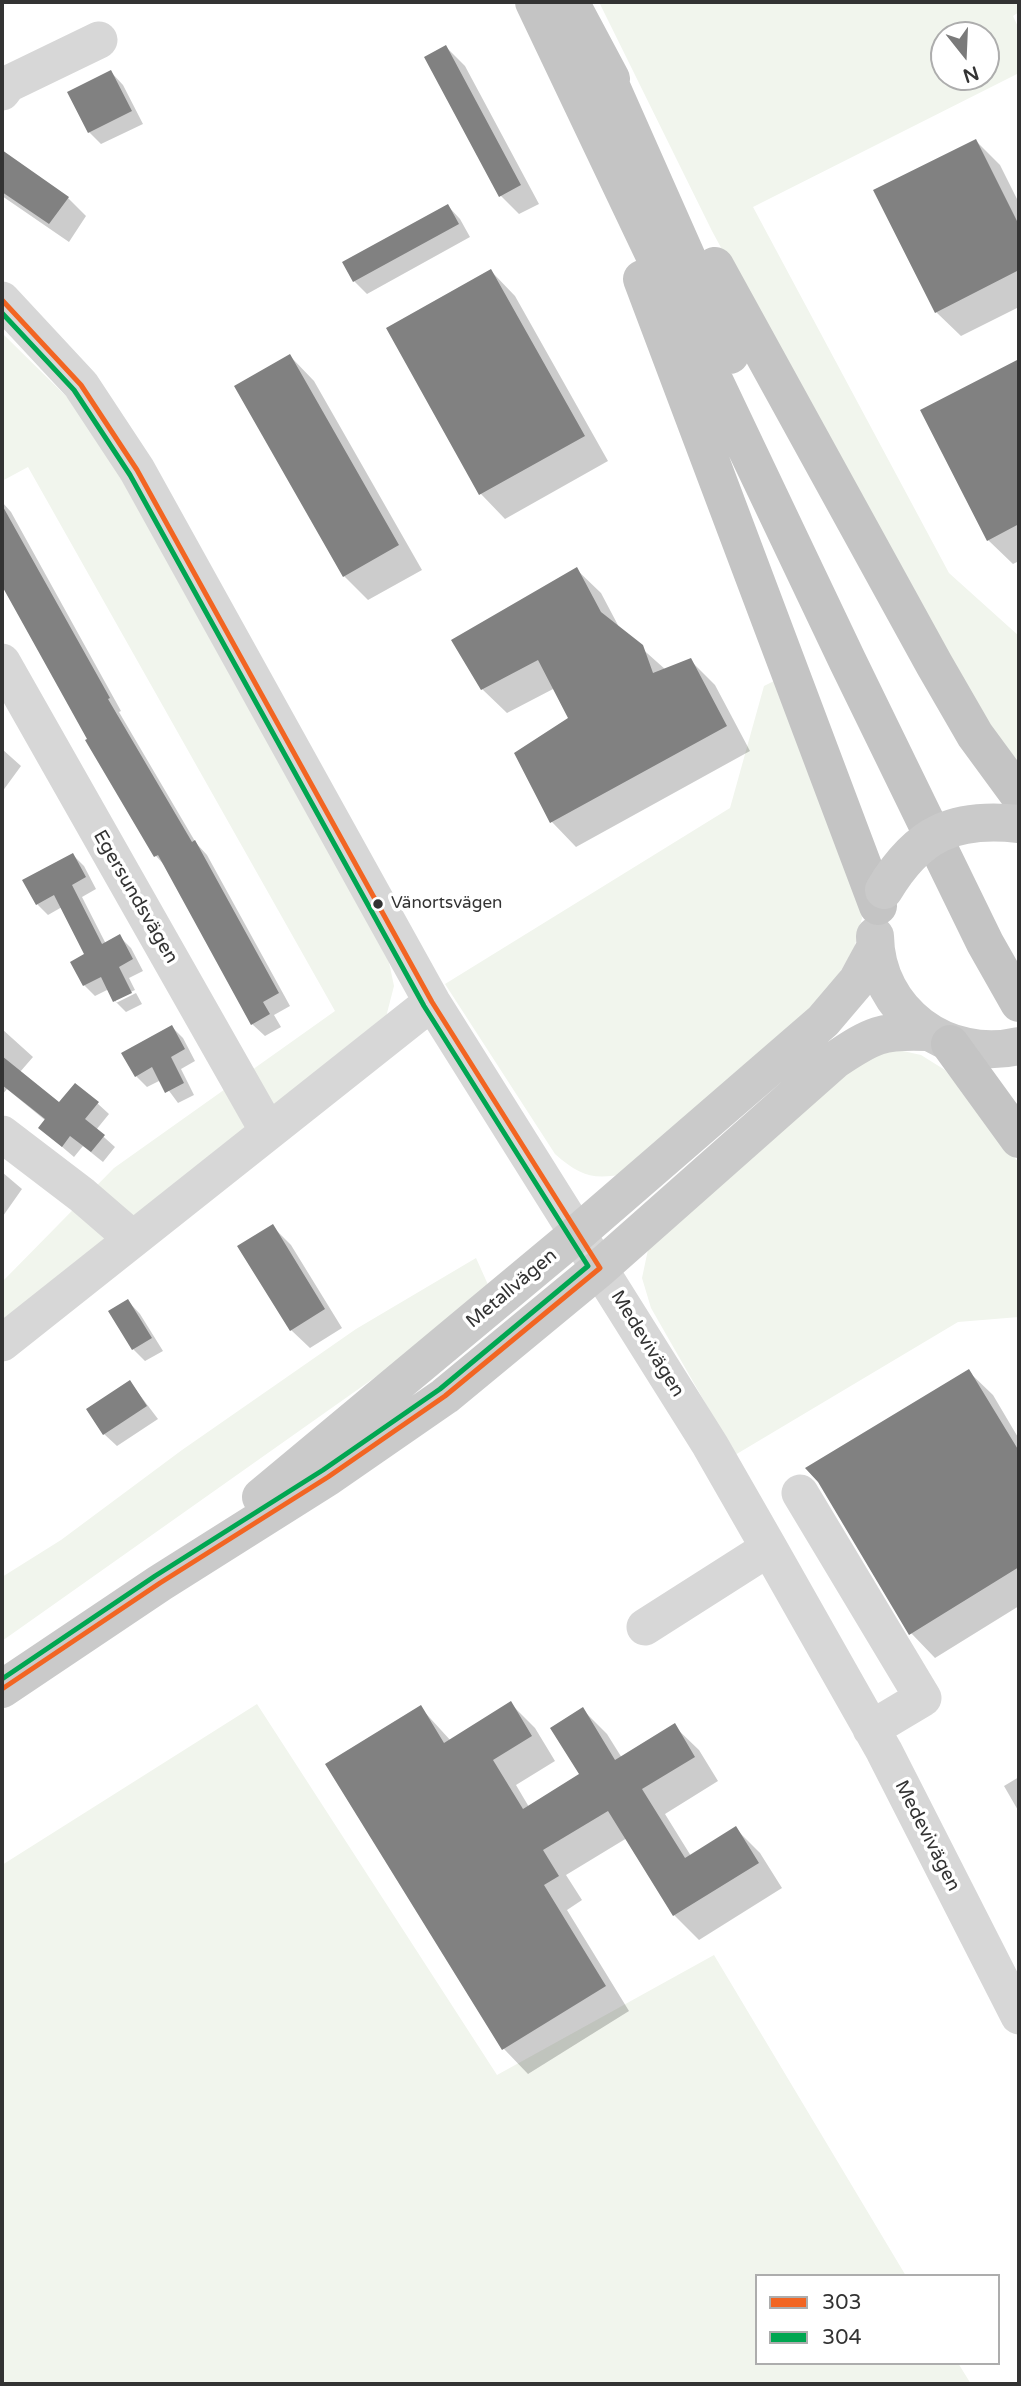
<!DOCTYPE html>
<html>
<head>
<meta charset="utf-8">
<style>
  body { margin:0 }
  #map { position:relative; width:1021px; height:2386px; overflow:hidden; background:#fff; font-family:"Varela Round",sans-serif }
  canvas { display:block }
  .frame { position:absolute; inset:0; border:4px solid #333; pointer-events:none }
  .legend { position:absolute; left:755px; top:2274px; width:245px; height:91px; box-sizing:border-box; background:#fff; border:2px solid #adadad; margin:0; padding:9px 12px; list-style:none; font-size:21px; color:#333 }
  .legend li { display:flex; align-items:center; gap:14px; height:35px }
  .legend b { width:35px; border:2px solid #adadad }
  .north { position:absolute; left:930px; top:21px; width:70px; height:70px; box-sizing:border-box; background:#fff; border:2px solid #adadad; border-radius:50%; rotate:162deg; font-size:19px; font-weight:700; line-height:28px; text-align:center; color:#333 }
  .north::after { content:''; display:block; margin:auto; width:24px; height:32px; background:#7a7a7a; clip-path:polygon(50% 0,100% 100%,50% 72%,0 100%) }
</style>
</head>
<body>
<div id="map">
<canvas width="1021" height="2386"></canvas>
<div class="frame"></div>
<ul class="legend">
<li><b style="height:9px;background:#f26522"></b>303</li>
<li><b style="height:9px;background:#00a651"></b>304</li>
</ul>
<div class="north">N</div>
</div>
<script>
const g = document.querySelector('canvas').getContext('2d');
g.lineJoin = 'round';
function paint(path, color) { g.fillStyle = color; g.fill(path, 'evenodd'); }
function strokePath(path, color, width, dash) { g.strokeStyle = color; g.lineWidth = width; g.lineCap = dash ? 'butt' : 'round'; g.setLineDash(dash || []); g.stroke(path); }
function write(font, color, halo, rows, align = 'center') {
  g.font = font + ' "Varela Round",sans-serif'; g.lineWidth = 7; g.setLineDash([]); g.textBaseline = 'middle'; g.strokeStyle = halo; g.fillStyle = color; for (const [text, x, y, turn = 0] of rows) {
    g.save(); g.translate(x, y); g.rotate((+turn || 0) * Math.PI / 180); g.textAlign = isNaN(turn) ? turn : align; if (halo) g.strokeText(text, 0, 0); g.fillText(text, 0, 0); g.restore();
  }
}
const green = new Path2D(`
  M599 2H1019V12L1013 16 1019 29V73L753 207 949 573 1019 636V774L896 570 712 231ZM944 35H986V77H944Z
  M2 333 82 412 119 470 389 962 394 986 386 1017 2 1357V1282L114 1168 335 1011 28 467 2 481Z
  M778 679 856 886 862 918 854 949 819 1006 627 1173C594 1181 580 1176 555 1154L445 984 730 808 764 686Z
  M894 1049 921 1055 945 1070 1019 1163V1317L958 1322 735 1455 651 1308 642 1278 649 1245 848 1065Z
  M476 1258 490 1289 425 1342 2 1641V1577L61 1540 182 1450 356 1329Z
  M257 1704 497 2075 714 1955 906 2276H757V2363H958L971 2384H2V1865Z`);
const shadow = new Path2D(`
  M446 47 465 66 539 204 519 214 501 196Z
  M111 72 123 85 143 124 101 144 89 132Z
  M976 141 1000 165 1019 203V307L961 336 936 312Z
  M2 152 68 198 86 216 69 242 2 196Z
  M448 206 460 219 470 237 367 294 354 281Z
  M491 271 515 296 608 461 505 519 481 494 388 328Z
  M290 356 314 381 422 570 368 600 344 576Z
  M1019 361V561L1013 564 988 540 922 410Z
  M2 502 11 512 121 711 119 712 196 843 207 855 290 1006 274 1015 281 1027 265 1036 252 1024 166 867 156 856 114 787 2 582Z
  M576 569 601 593 620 629 666 670 690 660 715 685 750 751 576 847 552 822 516 753 571 718 555 688 507 713 482 689Z
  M2 749 21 766 2 792Z
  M73 855 84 866 96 889 82 897 106 944 120 937 131 948 143 971 129 978 135 990 116 999V1003L136 993 142 1004 126 1012 115 1001 109 989 95 996 84 985 86 955 62 907 48 915 37 904Z
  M172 1027 183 1038 195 1061 181 1069 194 1095 178 1103 161 1080 147 1087 136 1076Z
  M2 1029 33 1057 20 1072 60 1104 97 1103 109 1114 96 1130 115 1147 103 1162 83 1146 74 1157 40 1128 46 1121 7 1089 2 1095Z
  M2 1172 22 1189 3 1216 2 1215Z
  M272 1226 291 1245 342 1328 310 1348 291 1330Z
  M128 1301 140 1314 163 1351 145 1361 133 1349Z
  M968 1371 993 1395 1019 1439V1606L935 1658 911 1633Z
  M130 1382 158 1419 117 1446 104 1434Z
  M511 1704 535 1728 555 1761 516 1785 529 1807 581 1775 582 1709 607 1734 622 1758 674 1726 699 1750 718 1781 665 1814 691 1856 736 1829 760 1853 782 1888 699 1940 674 1915 627 1838 566 1875 582 1900 567 1910 629 2011 528 2074 504 2049 327 1765 420 1707 451 1741Z
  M1019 1777V1812L1004 1786Z`);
const building = new Path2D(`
  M446 45 521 185 499 197 424 57Z
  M111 70 132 111 88 133 67 92Z
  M976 139 1019 225V270L935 313 873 190Z
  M2 150 69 197 49 224 2 192Z
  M448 204 459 224 353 282 342 262Z
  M491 269 585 436 479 495 386 328Z
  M290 354 399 545 343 577 234 386Z
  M1019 359V524L987 541 920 410Z
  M2 505 110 698 108 699 192 842 195 840 279 993 263 1002 270 1014 251 1025 158 855 154 857 85 740 87 739 2 586Z
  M577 567 601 612 643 645 653 673 691 658 727 726 550 823 514 753 568 718 538 660 481 690 451 640Z
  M73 853 86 877 72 885 102 944 120 934 133 959 119 967 132 993 113 1002 101 977 83 986 70 962 84 954 54 895 36 905 22 880Z
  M172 1025 185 1049 171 1057 184 1083 165 1093 152 1067 135 1077 121 1053Z
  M2 1056 59 1102 75 1083 99 1102 85 1119 105 1135 91 1152 70 1136 62 1147 38 1128 45 1119 2 1085Z
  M273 1224 325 1309 290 1331 237 1246Z
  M128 1299 152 1338 132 1350 108 1311Z
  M969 1369 1019 1451V1567L909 1635 818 1482 805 1468Z
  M130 1380 147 1406 103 1435 86 1409Z
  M511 1701 532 1736 493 1760 523 1809 579 1774 550 1728 583 1707 615 1760 675 1723 695 1757 642 1789 685 1858 736 1826 759 1863 673 1916 608 1811 543 1850 559 1876 544 1885 606 1986 502 2050 325 1764 421 1705 444 1743Z`);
const minor = new Path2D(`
  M2 92 8 84 99 40
  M2 300 81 385 137 470 432 1002 710 1445 769 1548 884 1751 1019 2016
  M2 662 268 1131
  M2 1134 82 1195 133 1239
  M2 1343 432 1002
  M800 1493 923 1698 871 1729
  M645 1627 769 1548`);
const major = new Path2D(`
  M875 936C876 1012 947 1063 1019 1046
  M261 1497 578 1233 823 1021 857 981 875 948
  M2 1689 160 1583 328 1477 445 1396 600 1268 835 1060C872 1035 882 1030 927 1032`);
const highway = new Path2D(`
  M534 2 848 662 985 943 1019 1003
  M570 2 611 79
  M598 57 730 355
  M715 266 934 664 975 735 1019 795
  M642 279 878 906
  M950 1044 1019 1139`);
const majorBridge = new Path2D(`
  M884 890C918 833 954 817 1019 824`);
const bus1 = new Path2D(`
  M2 300 81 385 137 470 432 1002 600 1268 445 1396 328 1477 160 1583 2 1689`);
const bus2 = new Path2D(`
  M2 313 74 390 130 475 424 1006 588 1266 440 1389 323 1470 155 1576 2 1679`);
const markers = [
  [378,904,6,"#333"]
];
const busNames = [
  ["Vänortsvägen",391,904]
];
const streetNames = [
  ["Egersundsvägen",135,897,60],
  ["Metallvägen",512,1289,-40],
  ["Medevivägen",647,1344,58],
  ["Medevivägen",927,1836,63]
];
paint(green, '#f1f5ed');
paint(shadow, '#0003');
paint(building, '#818181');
strokePath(minor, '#d7d7d7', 37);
strokePath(major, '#cacaca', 38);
strokePath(highway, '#c4c4c4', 38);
strokePath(majorBridge, '#cacaca', 38);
strokePath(bus1, '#f26522', 5);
strokePath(bus2, '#00a651', 5);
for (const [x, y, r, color] of markers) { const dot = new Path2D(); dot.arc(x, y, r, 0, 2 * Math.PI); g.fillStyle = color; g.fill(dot); strokePath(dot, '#fff', 2.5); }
write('17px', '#333', '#fff', busNames, 'left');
write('19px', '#333', '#fff', streetNames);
</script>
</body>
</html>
